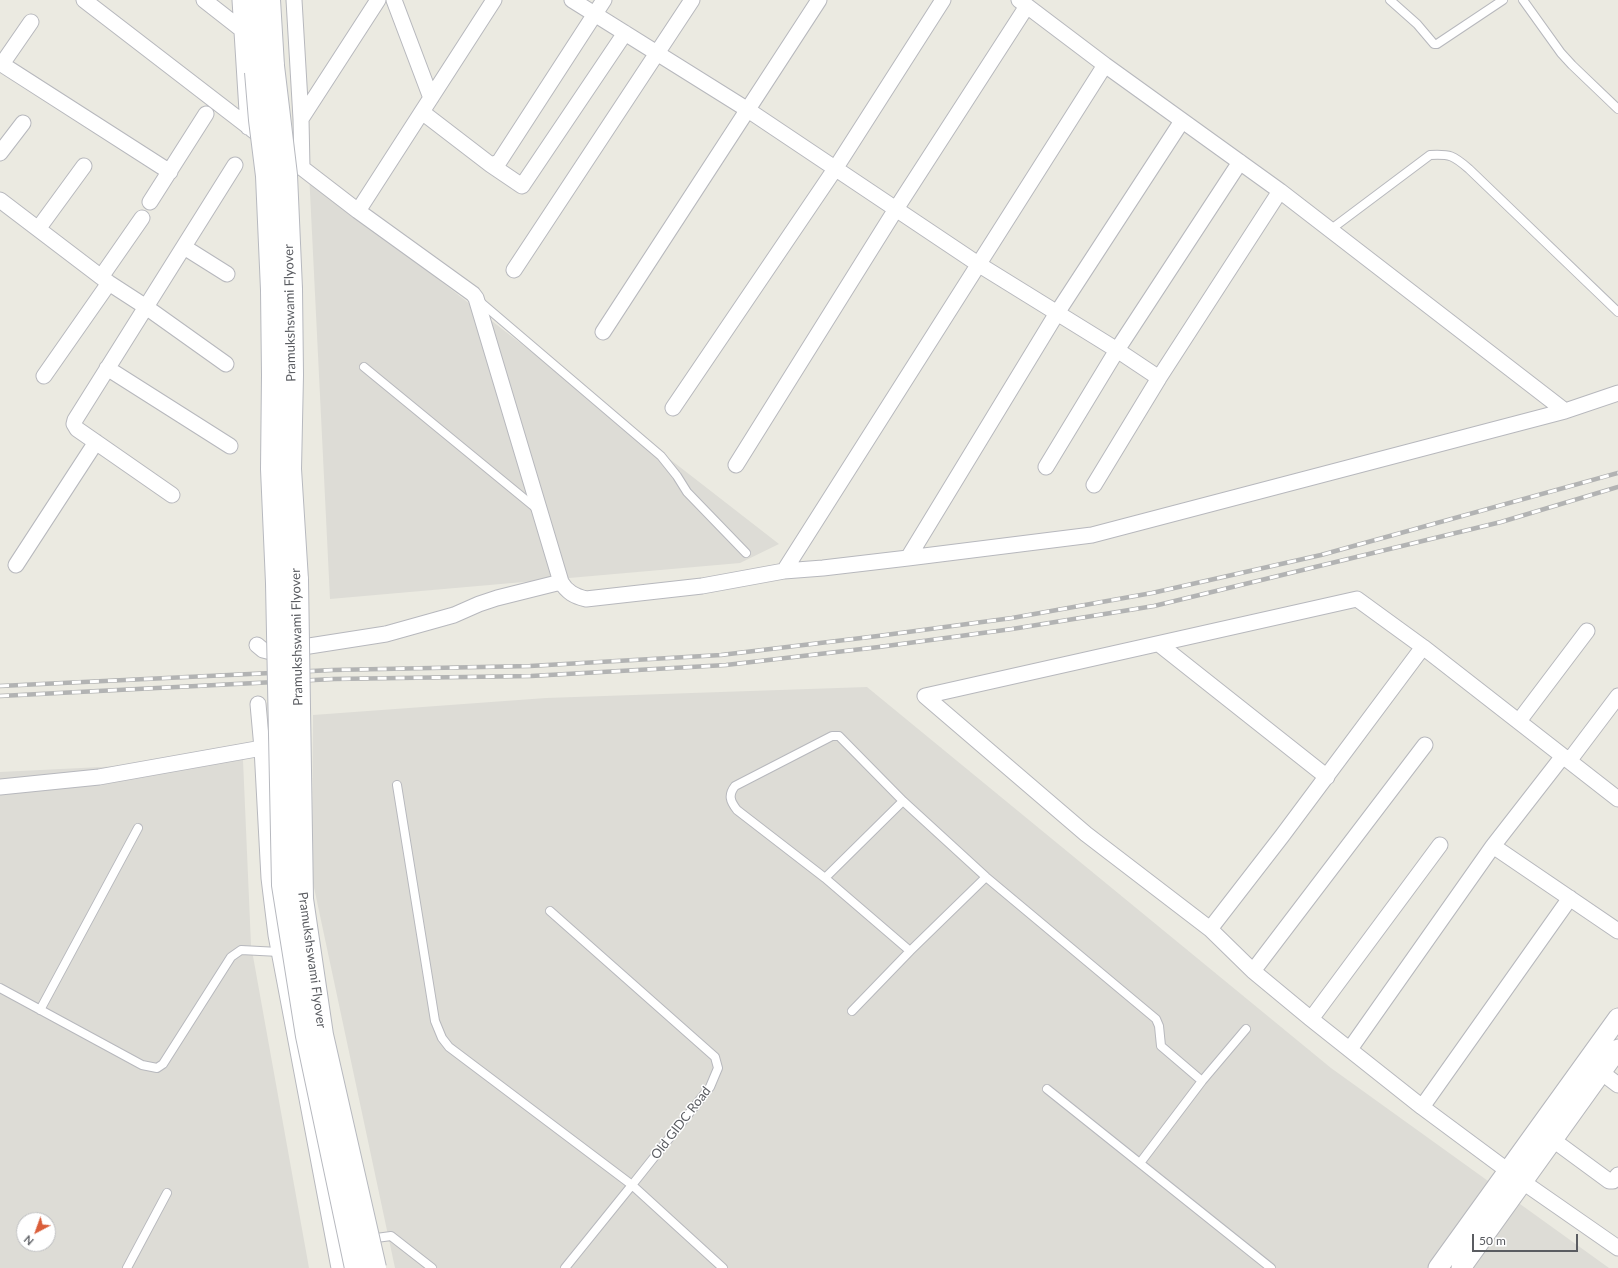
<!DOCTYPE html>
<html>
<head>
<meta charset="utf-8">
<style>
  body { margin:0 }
  #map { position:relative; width:1618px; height:1268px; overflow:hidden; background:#ebeae1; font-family:Lato,sans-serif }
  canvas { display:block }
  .north { position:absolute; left:16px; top:1212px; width:40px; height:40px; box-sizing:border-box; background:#fff; border:1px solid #bdbec0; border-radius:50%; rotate:221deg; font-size:11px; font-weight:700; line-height:16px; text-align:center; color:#5a5c61 }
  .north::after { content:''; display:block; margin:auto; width:14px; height:18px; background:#da5d39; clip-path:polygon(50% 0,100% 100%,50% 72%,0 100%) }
  .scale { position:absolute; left:1472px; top:1234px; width:106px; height:18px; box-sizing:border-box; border:2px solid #5a5c61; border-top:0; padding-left:5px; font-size:12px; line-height:14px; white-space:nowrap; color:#5a5c61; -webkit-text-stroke:3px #fff; paint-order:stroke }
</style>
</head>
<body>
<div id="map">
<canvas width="1618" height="1268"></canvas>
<div class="north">N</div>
<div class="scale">50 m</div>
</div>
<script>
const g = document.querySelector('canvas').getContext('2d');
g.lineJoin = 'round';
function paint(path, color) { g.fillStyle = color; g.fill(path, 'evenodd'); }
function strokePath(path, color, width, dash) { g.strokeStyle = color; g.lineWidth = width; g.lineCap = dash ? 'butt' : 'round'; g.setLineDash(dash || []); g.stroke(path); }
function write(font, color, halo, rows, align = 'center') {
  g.font = font + ' Lato,sans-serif'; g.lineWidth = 3; g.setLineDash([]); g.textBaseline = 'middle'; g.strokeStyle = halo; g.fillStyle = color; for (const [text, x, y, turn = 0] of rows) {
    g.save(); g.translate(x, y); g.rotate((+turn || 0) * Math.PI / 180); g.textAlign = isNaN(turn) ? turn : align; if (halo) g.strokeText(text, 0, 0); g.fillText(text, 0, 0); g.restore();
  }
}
const industrial = new Path2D(`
  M309 172 358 217 779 544 740 563 330 599Z
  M867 687 1331 1068 1609 1268H395L312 878 313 715 546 698Z
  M243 760 251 945 309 1268H0V772ZM24 1220H48V1244H24Z`);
const service = new Path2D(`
  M1390 0 1417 24 1434 44H1437L1503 0
  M1523 0 1561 53 1572 65 1618 109
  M1330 230 1430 155C1450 154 1453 155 1469 169L1618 312
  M478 300 661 456 677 476 687 492 746 553
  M364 367 537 509
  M397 785 435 1021 442 1038 449 1047 632 1185 565 1268
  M825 878 903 801
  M550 911 715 1057 718 1068 710 1087 632 1185 723 1268
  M910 951 825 878 737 810C730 801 728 795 735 786L832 736H839L903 801 986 877 1156 1019 1159 1026 1161 1046 1202 1081
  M0 988 142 1065 157 1068 163 1064 231 957 241 950 279 952
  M40 1010 138 828
  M852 1011 910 951 986 877
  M1047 1089 1271 1268
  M1140 1163 1202 1081 1246 1029
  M369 1239 391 1236 432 1268
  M127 1268 167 1193`);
const minor = new Path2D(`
  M84 0 358 211 473 294 476 298 561 582C567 592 574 596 586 599L702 586 784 571 823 568 908 558 1092 535 1565 411 1618 393
  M204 0 241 29
  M240 0 248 127
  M294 0 301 119 302 168
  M394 0 431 98
  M572 0 748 110 978 264 1117 350 1159 378
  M1019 0 1105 65 1280 191 1565 411
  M0 63 170 172
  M2 64 31 22
  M422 112 491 165 499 162 604 0
  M301 119 378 0
  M0 153 23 123
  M491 165 522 186 625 33
  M0 200 109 283 146 307 226 364
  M150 202 206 114
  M358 211 494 0
  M38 229 84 166
  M184 247 227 274
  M514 270 692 0
  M101 277 142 218
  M603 332 819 0
  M107 368 230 446
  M44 376 109 283
  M673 408 835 169 943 0
  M736 465 896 209 1027 6
  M1046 467 1117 350 1240 162
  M1094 485 1159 378 1280 191
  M172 495 77 429 74 424 75 420 235 165
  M908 558 1057 313 1182 121
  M16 565 96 442
  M784 571 1105 65
  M1159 644 1327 777
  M257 645 263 650 271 652 386 634 454 615 479 604 497 598 561 582
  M258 704 262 748 269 878 276 935 339 1268
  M1519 721 1587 631
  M1569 761 1618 696
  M0 787 99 777 262 748
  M1618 799 1423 647 1357 599 925 696 1086 834 1210 929 1253 971 1311 1019 1422 1107 1523 1182 1618 1248
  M1493 846 1618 931
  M1210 929 1282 836 1423 647
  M1253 971 1425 745
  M1311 1019 1440 845
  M1350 1049 1493 846 1563 756
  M1593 1066 1618 1085
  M1422 1107 1570 898
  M1545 1134 1609 1181H1613L1618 1175`);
const tertiary = new Path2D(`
  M1438 1268 1618 1018
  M1461 1268 1618 1049`);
const secondary = new Path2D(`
  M251 0 256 72
  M269 0 273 66
  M291 289 292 375 290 469 297 580
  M272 290 273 375 272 469 277 583`);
const rail = new Path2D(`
  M0 686 333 670 530 666 721 655 878 636 1012 618 1152 593 1321 555 1618 473
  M0 696 334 679 531 676 726 665 879 647 1012 629 1154 606 1501 522 1618 487`);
const secondaryBridge = new Path2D(`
  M273 66 286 175 291 289
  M256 72 260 120 267 176 272 290
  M297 580 302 899 322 1035 375 1268
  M277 583 283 885 307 1036 356 1268`);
const streetNames = [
  ["Pramukshswami Flyover",290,313,-91],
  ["Pramukshswami Flyover",297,637,-91],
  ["Pramukshswami Flyover",312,960,82],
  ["Old GIDC Road",681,1123,-52]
];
paint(industrial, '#dddcd6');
strokePath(service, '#b7b8bd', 10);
strokePath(minor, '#b7b8bd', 17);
strokePath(tertiary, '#b7b8bd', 21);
strokePath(secondary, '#b7b9bf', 24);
strokePath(service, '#fff', 8);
strokePath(minor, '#fff', 15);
strokePath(tertiary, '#fff', 19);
strokePath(secondary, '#fff', 22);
strokePath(rail, '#b2b3b3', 4.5);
strokePath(rail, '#fff', 3, [9]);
strokePath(secondaryBridge, '#b7b9bf', 24, []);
strokePath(secondaryBridge, '#fff', 22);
write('13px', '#5a5c61', '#fff', streetNames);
</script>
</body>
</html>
